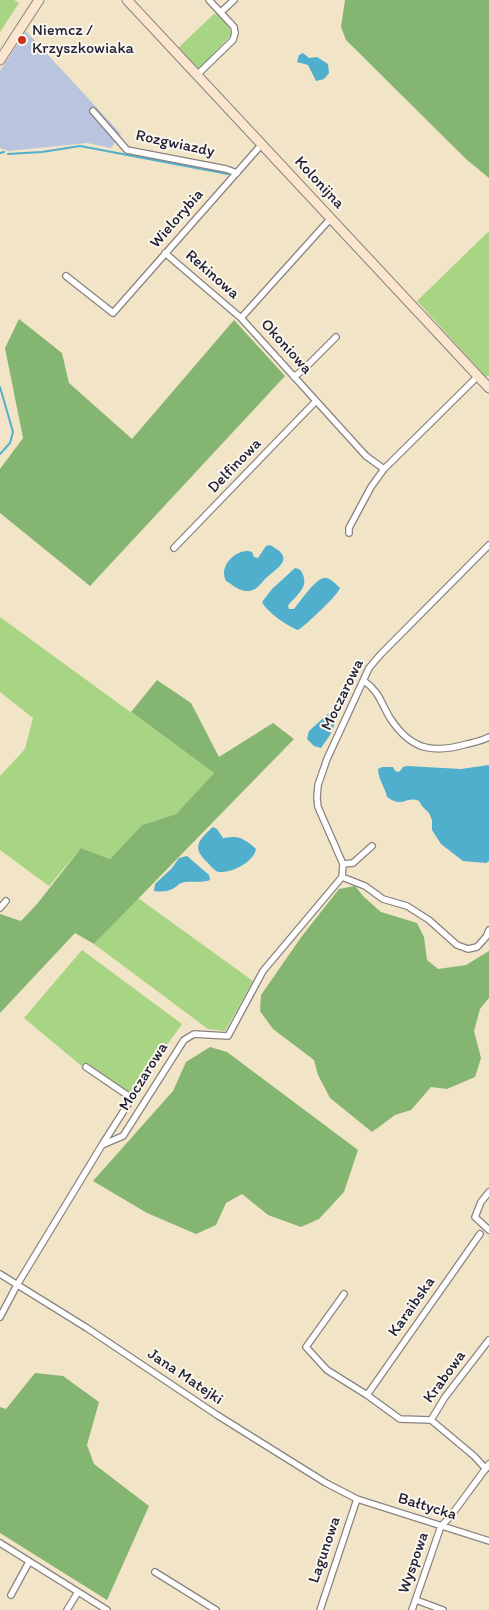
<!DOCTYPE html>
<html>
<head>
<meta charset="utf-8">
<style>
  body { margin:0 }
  canvas { display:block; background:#f1e4c7 }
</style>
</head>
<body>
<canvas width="489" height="1610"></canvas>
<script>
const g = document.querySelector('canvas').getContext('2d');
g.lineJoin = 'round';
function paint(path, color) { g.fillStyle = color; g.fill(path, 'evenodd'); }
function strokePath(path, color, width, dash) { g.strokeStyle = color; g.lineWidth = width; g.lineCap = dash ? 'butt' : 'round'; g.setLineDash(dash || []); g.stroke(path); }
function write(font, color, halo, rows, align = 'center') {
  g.font = font + ' Itim,sans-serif'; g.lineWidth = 4; g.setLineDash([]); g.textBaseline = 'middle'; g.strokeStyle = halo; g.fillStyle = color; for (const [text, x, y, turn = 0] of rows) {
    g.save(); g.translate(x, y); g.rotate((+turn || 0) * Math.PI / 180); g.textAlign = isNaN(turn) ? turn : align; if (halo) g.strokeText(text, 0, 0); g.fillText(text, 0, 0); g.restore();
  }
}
const industrial = new Path2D(`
  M26 31 121 134 111 148 87 143 8 151 0 148V71Z`);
const green = new Path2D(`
  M0 0H14L19 3 0 32Z
  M214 14H217C222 20 231 26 231 35L200 68H197L178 48Z
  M489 231V375L486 377 417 301Z
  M0 617 214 773 176 814 142 825 110 859 81 848 49 886 0 850V776L25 749 33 718 0 692Z
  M138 898 253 981 225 1031 208 1029 94 944Z
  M82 950 182 1024 131 1095 87 1063 84 1068 24 1018Z`);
const forest = new Path2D(`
  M345 0H489V178L466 159 346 40 341 27Z
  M19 319 62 353 69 383 132 439 234 320 285 376 90 586 0 513V469L23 438 5 348Z
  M157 680 191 703 219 757 273 723 294 739 94 944 75 933 0 1013V914L21 921 37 904 81 848 110 859 142 825 176 814 214 773 131 712Z
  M355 886 364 897 381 912 417 923 424 937 427 960 438 969 466 965 489 951V998L480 1009 474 1031 481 1058 475 1077 447 1089 431 1087 411 1110 395 1115 372 1132 330 1098 318 1075 314 1060 273 1029 260 1011 261 995 302 936 339 889Z
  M210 1047 227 1052 358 1150 344 1192 319 1219 301 1227 268 1215 242 1194 226 1203 216 1225 196 1234 147 1213 93 1181 173 1091 186 1062Z
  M35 1373 63 1376 99 1402 87 1445 94 1464 149 1506 107 1600 0 1533V1407L6 1409Z`);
const water = new Path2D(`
  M303 53 309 58 317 57 328 64 329 73 324 79 316 81 308 65 297 62 299 55Z
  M270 545C295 558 280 566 266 578 260 584 257 591 247 591 239 591 233 585 226 581 225 579 224 576 224 573 224 560 241 547 252 552L254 557 258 558 266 546Z
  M295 568C300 569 301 570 303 575 309 588 294 597 288 606L289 609H294C300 602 314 580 324 578 330 577 336 584 340 588 337 596 305 626 298 630 287 626 267 612 262 602L272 589Z
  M330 712 338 716 330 735 321 748 314 746 307 739 309 731Z
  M489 765V861L486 863 463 861 441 844 432 830V820L429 813 422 806 419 801C405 795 404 809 387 797 385 787 378 779 378 769L382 767H393L395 771 399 772 403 767 407 766 461 769Z
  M213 827 217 829 223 838C226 838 229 837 232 837 241 836 250 843 256 849 254 862 232 873 219 872 214 871 210 865 207 862 191 847 199 840 213 827Z
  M187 856 209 875 210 880C202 883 193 881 185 882 179 883 179 885 174 888 168 892 161 892 154 891L155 884 172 868 179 858Z`);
const stream = new Path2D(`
  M0 153 4 152
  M8 154 42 152 80 146 228 174
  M0 387 13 432 10 443 0 454`);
const street = new Path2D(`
  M221 12 234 0
  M197 75 233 40 235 33 234 27 209 0
  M93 111 127 150 226 169 237 173
  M331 218 241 318 366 456 384 469 478 376
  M165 253 241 318
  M66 276 113 313 262 144
  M294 377 304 369 336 337
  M349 533V528L371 487 384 469
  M174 548 316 401
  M364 681C379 691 381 703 390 718 411 750 432 754 467 744 475 742 482 741 489 737
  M343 864 353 863 372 846
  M342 877 365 886 383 899 407 906 429 920 457 945 468 949 477 947 486 937 489 930
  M0 908 6 901
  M86 1067 130 1097V1101L102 1145
  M489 1192 481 1202 475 1217 489 1230
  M0 1274 87 1328 217 1415 326 1483 357 1499 489 1541
  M344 1294 306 1347 327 1370 367 1395 400 1419 431 1420
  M0 1317 17 1285 102 1145 123 1136 184 1040 194 1034 228 1036 263 971 342 877 343 864 318 807 317 798 318 785 327 759 369 668 380 655 489 545
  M367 1395 480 1234
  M486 1469 474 1456 431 1420 445 1397 489 1340
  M0 1543 107 1610
  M155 1572 216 1610
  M11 1595 29 1562
  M416 1600 443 1610
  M67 1610 78 1592
  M320 1610 357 1499
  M412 1610 441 1526 450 1517 489 1464`);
const secondary = new Path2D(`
  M127 0 489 388
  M0 60 39 0`);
const markers = [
  [22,40,5,"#c8321e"]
];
const poiNames = [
  ["Niemcz /",32,31],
  ["Krzyszkowiaka",32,49]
];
const streetNames = [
  ["Rozgwiazdy",175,144,12],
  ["Kolonijna",319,183,47],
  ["Wielorybia",177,219,-49],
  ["Rekinowa",212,275,41],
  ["Okoniowa",286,347,48],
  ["Delfinowa",235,466,-46],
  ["Moczarowa",343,695,-64],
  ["Moczarowa",144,1077,-58],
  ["Karaibska",412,1307,-55],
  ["Jana Matejki",185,1377,34],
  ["Krabowa",445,1377,-54],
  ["Bałtycka",427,1507,17],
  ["Lagunowa",325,1550,-71],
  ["Wyspowa",414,1563,-71]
];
paint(industrial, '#b9c5de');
paint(green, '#a7d583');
paint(forest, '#85b671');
paint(water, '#4fafcd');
strokePath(stream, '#4fafcd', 2);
strokePath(street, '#8a8381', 8);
strokePath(secondary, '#8a8381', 11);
strokePath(street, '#fff', 5.5);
strokePath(secondary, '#fbe5cf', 9);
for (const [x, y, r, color] of markers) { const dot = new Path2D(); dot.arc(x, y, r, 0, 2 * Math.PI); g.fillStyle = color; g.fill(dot); strokePath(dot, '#fbf7ec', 2); }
write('16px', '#22223b', '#fbf7ec', poiNames, 'left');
write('16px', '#22223b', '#fbf7ec', streetNames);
</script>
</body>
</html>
